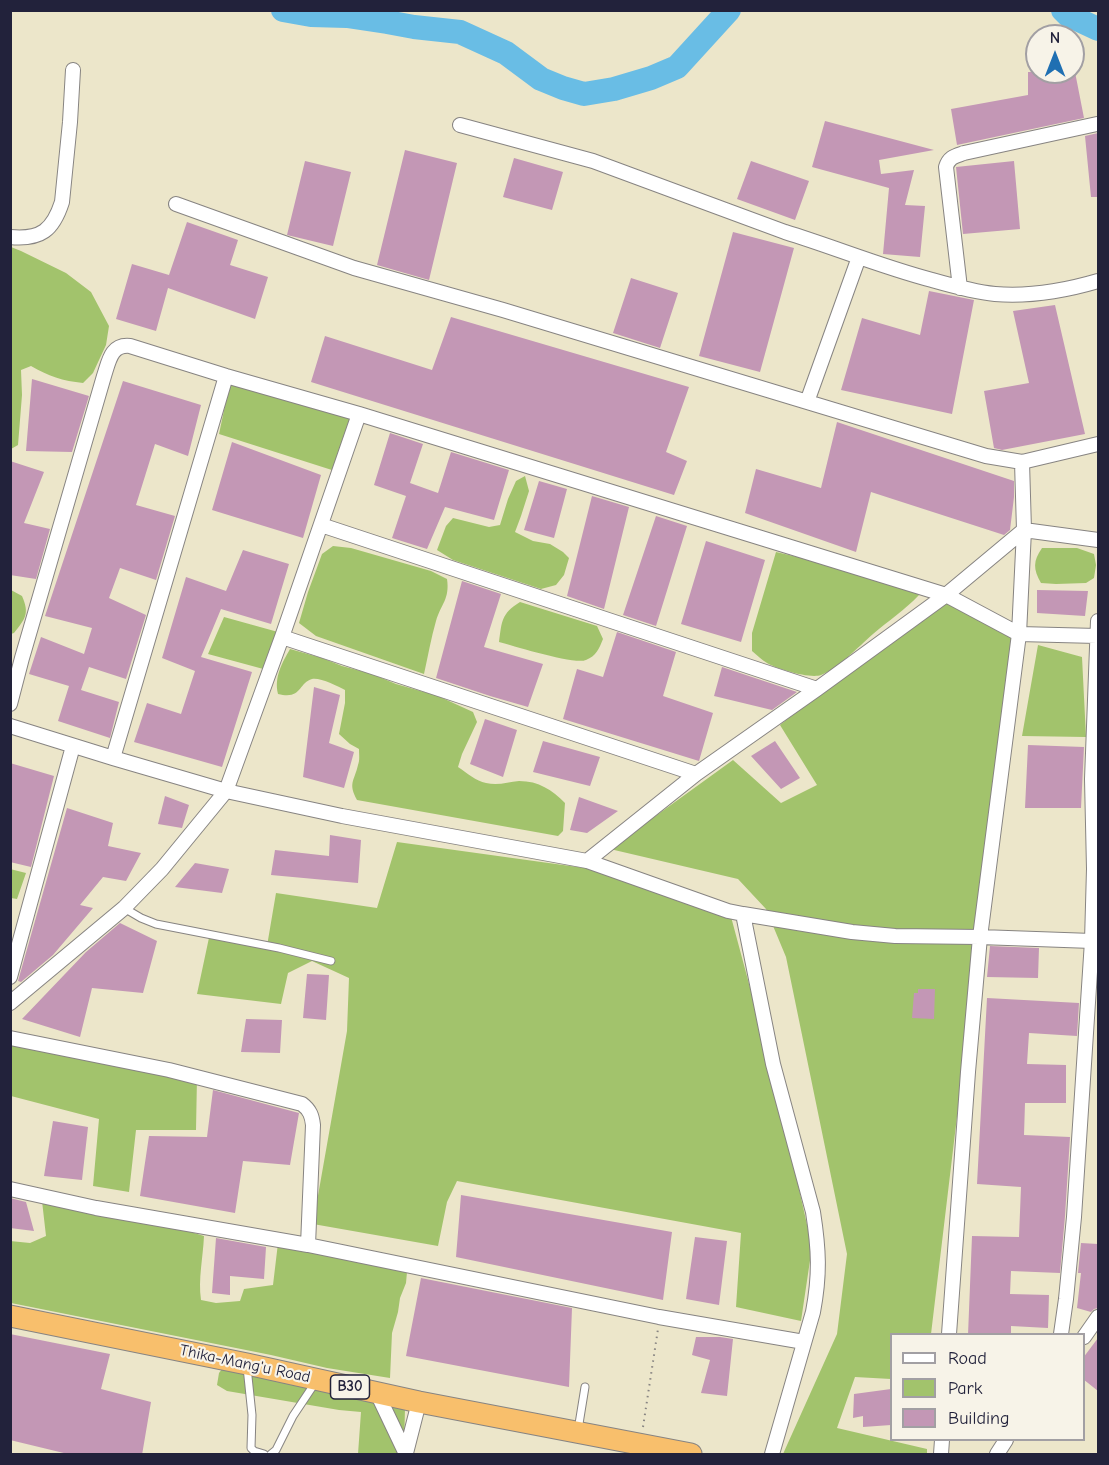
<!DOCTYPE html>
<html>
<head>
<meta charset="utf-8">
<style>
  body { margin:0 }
  #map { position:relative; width:1109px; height:1465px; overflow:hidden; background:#ece6ca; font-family:"Comic Neue",sans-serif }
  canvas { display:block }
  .frame { position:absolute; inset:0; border:12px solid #22223b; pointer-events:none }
  .legend { position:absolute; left:890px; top:1333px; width:195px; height:108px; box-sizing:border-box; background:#f7f3e8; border:2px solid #a29fa3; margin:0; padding:8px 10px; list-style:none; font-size:18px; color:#22223b }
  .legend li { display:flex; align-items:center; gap:12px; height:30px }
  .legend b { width:30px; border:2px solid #a29fa3 }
  .north { position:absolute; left:1025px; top:24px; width:60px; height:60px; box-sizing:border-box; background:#f7f3e8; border:2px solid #a29fa3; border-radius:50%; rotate:0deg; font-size:16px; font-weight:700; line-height:24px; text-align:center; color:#22223b }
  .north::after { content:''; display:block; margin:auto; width:21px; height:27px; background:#1f6fb2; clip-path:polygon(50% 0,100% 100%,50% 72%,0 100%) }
</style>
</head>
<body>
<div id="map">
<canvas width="1109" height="1465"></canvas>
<div class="frame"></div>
<ul class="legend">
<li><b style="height:8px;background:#fff"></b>Road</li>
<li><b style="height:16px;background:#a2c36c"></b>Park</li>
<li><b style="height:16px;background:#c397b5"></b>Building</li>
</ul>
<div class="north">N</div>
</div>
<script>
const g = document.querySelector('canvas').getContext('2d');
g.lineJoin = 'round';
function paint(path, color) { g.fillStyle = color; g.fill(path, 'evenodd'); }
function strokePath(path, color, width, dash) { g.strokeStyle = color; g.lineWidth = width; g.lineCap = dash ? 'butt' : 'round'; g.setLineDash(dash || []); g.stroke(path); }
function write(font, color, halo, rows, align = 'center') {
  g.font = font + ' "Comic Neue",sans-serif'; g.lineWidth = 4.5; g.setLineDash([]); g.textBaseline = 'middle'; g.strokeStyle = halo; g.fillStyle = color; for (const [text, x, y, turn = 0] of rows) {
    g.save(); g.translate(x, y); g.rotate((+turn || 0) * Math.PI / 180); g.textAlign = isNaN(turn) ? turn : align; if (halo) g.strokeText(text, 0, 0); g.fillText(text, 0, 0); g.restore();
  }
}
const green = new Path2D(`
  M11 247 21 251 66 273 91 292 109 326 106 345 93 373 83 383C63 381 48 376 31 366L21 370 22 395 18 445 11 449Z
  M230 382 352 417 335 471 219 434Z
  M525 476 529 491 521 516 515 532 533 541 550 544 563 552 569 558 564 575 556 585 541 589 453 560 437 550 446 526 453 518 489 527 500 525 508 499 516 481Z
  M333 546 351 548 431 571 447 579C450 599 441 604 436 621 431 638 428 656 424 674L316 636 299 623 308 592 322 554Z
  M1042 548H1077L1094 554 1096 565 1094 578 1086 583 1056 584 1041 583C1033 569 1033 561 1042 548Z
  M776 552 828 564 908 589 919 595C905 610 888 621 873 634 858 647 839 668 821 675 810 679 777 669 767 663 762 660 757 655 752 651V633Z
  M11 590 22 596C30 614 25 619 14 633L11 634Z
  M939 598 1015 631 931 1334H892L891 1379 855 1377 837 1428 927 1449V1454H783L837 1334 847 1254 786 957 766 909 738 879 610 849 733 760 781 803 817 785 780 725Z
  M520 602 597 626 603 639C599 649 596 656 586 660 575 665 514 646 499 642 502 621 501 614 520 602Z
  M224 617 278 632 267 670 208 654Z
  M1038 645 1082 657 1086 737 1022 736Z
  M290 649 322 658 342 666 372 674 396 684 438 696 473 712 477 722 462 754 458 767C467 773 476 781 486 783 498 786 508 782 519 781 539 781 552 790 565 803L563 831 558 836 357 800C348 783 354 782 358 765 360 760 359 755 359 749L350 744 339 734 345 703V690C338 686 319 677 312 679 298 683 302 700 278 694 274 677 282 663 290 649Z
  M397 842 599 870 730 913 774 1077 812 1247 801 1321 736 1307 741 1233 457 1181 447 1202 438 1246 313 1224 347 1031 349 978 312 961 288 973 281 1004 197 994 210 933 267 946 276 893 377 908Z
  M10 869 26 873 17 899 11 898Z
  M10 1042 197 1077 196 1130H136L129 1192 93 1186 99 1119 11 1096Z
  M42 1201 171 1226 204 1236C203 1258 198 1279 201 1300L216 1303 240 1301 244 1289 273 1285 278 1243 398 1266 407 1272 406 1283 400 1298 398 1312 392 1333 390 1378 327 1368 271 1355 11 1303 10 1241 30 1243 46 1236Z
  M225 1365 405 1406 404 1454H358L361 1412 339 1410 227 1391 217 1385 219 1373Z`);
const river = new Path2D(`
  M283 10 311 15 347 16 387 22 414 27 460 32 506 53 541 79 563 88 584 94 614 89 651 78 677 67 729 10
  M1063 10 1068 15 1098 29`);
const building = new Path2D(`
  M1028 72H1075L1084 118 957 145 951 109 1028 95Z
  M825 121 934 150 879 160 881 174 914 170 905 205 925 206 920 257 883 254 889 188 812 167Z
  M1098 133V197H1091L1085 136Z
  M405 150 457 163 429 280 377 265Z
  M514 158 563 172 552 210 503 197Z
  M305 161 351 172 333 246 287 235Z
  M751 161 809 181 795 220 737 199Z
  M1014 161 1020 229 963 234 956 167Z
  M187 222 238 240 230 265 268 277 255 319 168 288 156 331 116 319 132 264 169 275Z
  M733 232 794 248 760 372 699 356Z
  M631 278 678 293 660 348 613 333Z
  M929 291 974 300 952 414 841 390 862 318 920 335Z
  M1055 305 1085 434 1002 450 994 448 984 391 1029 383 1013 311Z
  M451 317 689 387 666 452 687 461 674 495 311 382 325 336 432 370Z
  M32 379 89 396 72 452 26 451Z
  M123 381 201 405 188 456 155 444 136 505 175 516 156 580 120 568 109 598 146 615 126 679 89 667 81 690 119 702 110 738 58 721 69 686 29 674 41 637 84 654 92 628 45 616Z
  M837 422 1014 481V497L1010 530 1004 535 871 492 856 552 745 513 756 469 821 488Z
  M390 433 423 444 410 483 438 493 451 452 509 470 494 520 445 507 427 549 392 538 406 496 374 485Z
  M232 442 321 475 303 538 212 510Z
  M10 461 44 472 24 523 50 529 36 579 10 575Z
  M539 481 567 489 554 538 524 530Z
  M592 496 629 507 604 609 567 596Z
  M656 516 687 526 656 626 623 615Z
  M706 541 765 560 741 642 681 624Z
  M243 550 289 564 271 624 221 609 201 657 252 672 222 767 134 742 147 703 181 714 195 671 162 658 186 577 226 591Z
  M462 581 501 594 484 647 543 664 528 707 490 696 436 678Z
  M1037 590 1088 591 1085 616 1037 613Z
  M617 632 676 652 663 696 713 713 699 761 563 719 577 669 603 677Z
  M722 667 797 692 772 710 714 696Z
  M314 687 340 695 329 743 354 752 344 788 303 777Z
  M485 719 517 730 503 777 470 764Z
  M543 741 600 757 590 786 533 772Z
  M775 741 800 778 781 789 751 756Z
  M1028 745 1084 747 1081 808H1025Z
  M10 763 54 776 31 867 10 862Z
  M165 796 189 805 182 828 158 824Z
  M579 797 618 811 587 833 570 830Z
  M67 808 113 823 108 846 141 853 126 881 103 877 80 905 93 908 53 955 21 982 18 981Z
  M330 835 361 840 358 883 271 875 275 850 329 856Z
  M195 863 229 869 222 893 175 887Z
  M120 923 157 941 143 993 92 988 80 1037 22 1019 86 952Z
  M990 946 1039 948 1038 978 987 977Z
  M307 974 329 975 326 1020 303 1018Z
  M918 989H935L934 1019 912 1018 914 993H918Z
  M987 998 1079 1003 1077 1036 1029 1033 1027 1064 1066 1065V1103H1025L1024 1135 1070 1137 1065 1216 1060 1273 1011 1271 1010 1294 1049 1295 1048 1328 1011 1326V1335H968L972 1236 1019 1237 1021 1187 977 1184Z
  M246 1019 282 1020 280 1053 241 1052Z
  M213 1090 299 1113 290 1165 243 1161 235 1213 140 1196 149 1136 207 1137Z
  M53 1121 88 1127 82 1180 44 1176Z
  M461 1195 672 1232 663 1300 456 1257Z
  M10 1198 26 1202 34 1231 10 1228Z
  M695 1237 727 1241 719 1305 686 1299Z
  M216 1238 266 1247 264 1279 230 1276V1295L212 1293Z
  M1081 1243 1098 1244V1308L1094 1309 1091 1312 1077 1308 1081 1273H1078Z
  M421 1278 572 1308 569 1387 406 1356Z
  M10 1334 110 1354 101 1389 151 1402 142 1455H72L10 1440Z
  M696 1337H720L733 1339 727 1396 701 1393 710 1360 692 1355Z
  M1098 1338V1391L1083 1379V1358Z
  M891 1389V1425L863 1427V1416L853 1418 854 1394Z`);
const path = new Path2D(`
  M643 1427 658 1329`);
const service = new Path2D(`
  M124 908 141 918 156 924 279 948 331 961
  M247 1367 252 1415 251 1448 254 1451 264 1454
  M578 1430 585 1387
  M271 1454 276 1450 293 1416 315 1383`);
const minor = new Path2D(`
  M460 125 593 161 785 232C834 247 882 267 932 280 953 286 974 292 995 294 1031 297 1064 291 1098 281
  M176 204 354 268 503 310 986 456 1022 462 1098 444
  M10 237C41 240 53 230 62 202L70 122 73 70
  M960 288 946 167C949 157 955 156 964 153L1097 124
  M807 402 859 257
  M321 525 817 689
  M282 637 696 774
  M10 704 22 658 104 376C109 361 111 344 130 346L226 376 359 414
  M10 726 113 758 226 791 282 637 359 414 946 595 1019 634 1097 636
  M113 758 226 376
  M587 861 696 774 817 689 946 595 1024 530 1098 540
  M743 914 773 1064 813 1212C819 1250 820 1275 813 1312L772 1454
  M10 977 73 746
  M10 1003 124 908 162 869 226 791 342 816 587 861 728 911 743 914 852 932 895 936 980 937 1092 941
  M10 1038 169 1070 302 1104C310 1110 312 1116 313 1125L308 1245
  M10 1189 96 1208 308 1245 659 1317 804 1342
  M949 1334 968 1072 980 937 1019 634 1024 530 1022 462
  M1061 1334 1066 1299 1074 1217 1092 941 1094 869 1092 779 1098 621
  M1084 1337 1098 1317
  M377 1393 406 1454
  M406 1453 419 1402
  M941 1454 942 1440
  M997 1454 1006 1440`);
const trunk = new Path2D(`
  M10 1316 247 1364 419 1402 691 1454`);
const shields = [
  [350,1387,39]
];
const shieldNames = [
  ["B30",350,1387]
];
const streetNames = [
  ["Thika-Mang'u Road",245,1364,12]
];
paint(green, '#a2c36c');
strokePath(river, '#69bde5', 24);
paint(building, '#c397b5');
strokePath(service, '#878482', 9);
strokePath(minor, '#878482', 16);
strokePath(trunk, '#878482', 23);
strokePath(path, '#878482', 2, [1.5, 4.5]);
strokePath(service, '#fff', 7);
strokePath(minor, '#fff', 14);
strokePath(trunk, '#f8bf6c', 21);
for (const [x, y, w] of shields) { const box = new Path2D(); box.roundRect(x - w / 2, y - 12, w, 24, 4.5); g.fillStyle = '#f7f3e8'; g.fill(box); strokePath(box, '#22223b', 1.5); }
write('bold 15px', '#22223b', null, shieldNames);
write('16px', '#22223b', '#f7f3e8', streetNames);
</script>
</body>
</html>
